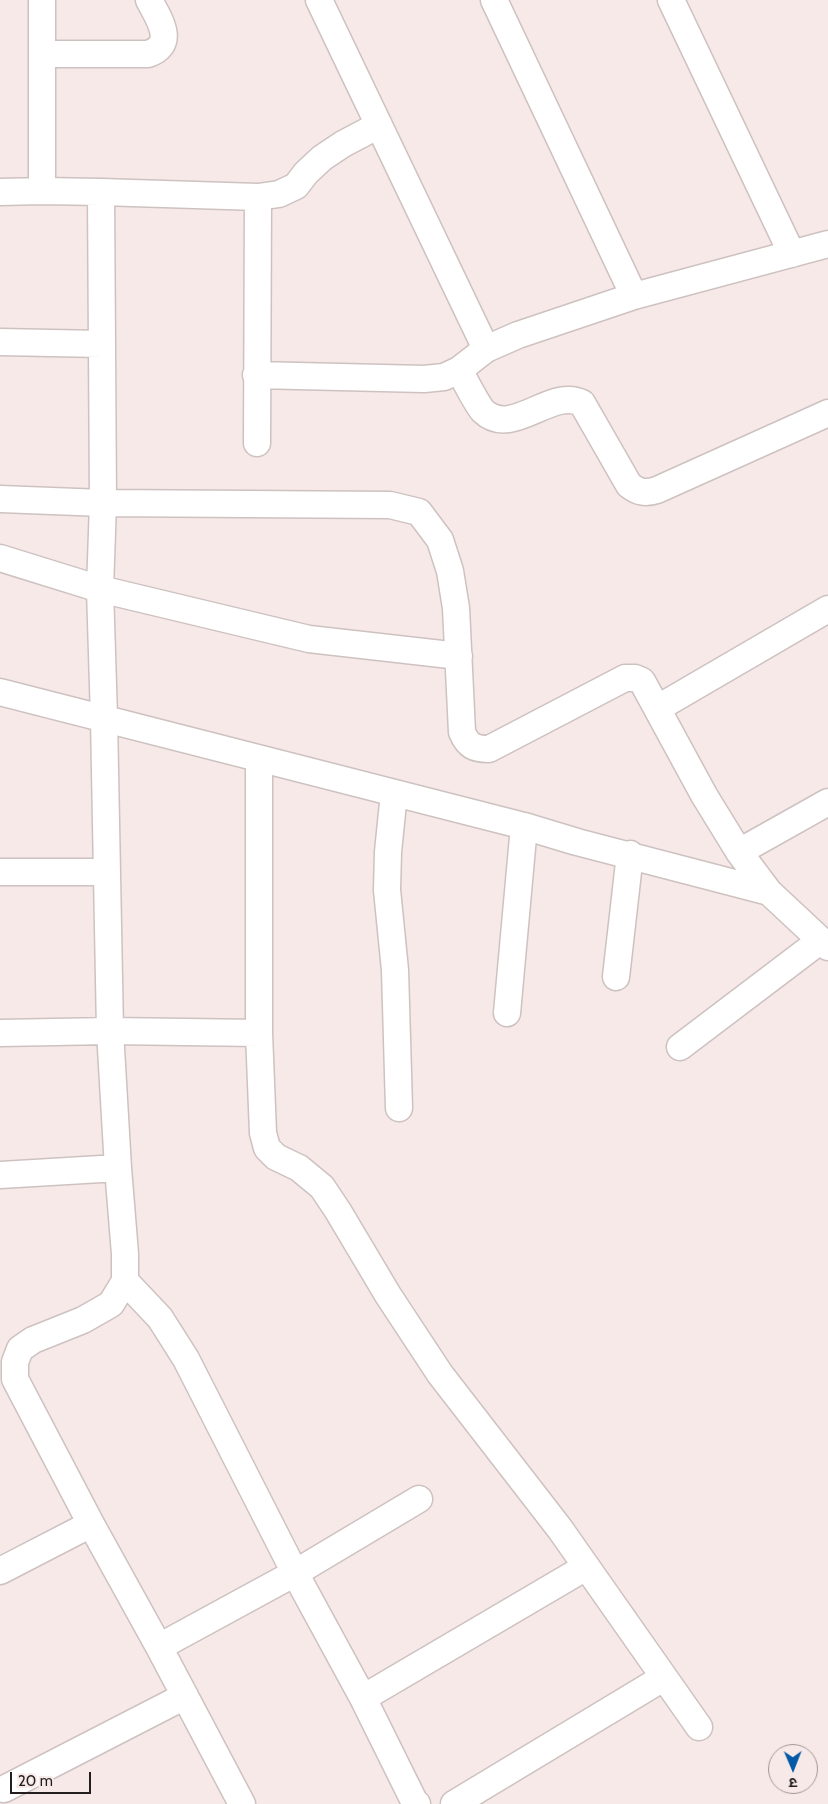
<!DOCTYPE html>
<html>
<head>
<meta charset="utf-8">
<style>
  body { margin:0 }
  #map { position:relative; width:828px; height:1804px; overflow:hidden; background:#f6e9e8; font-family:Cabin,"Noto Sans Devanagari",sans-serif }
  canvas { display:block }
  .north { position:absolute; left:768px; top:1744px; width:50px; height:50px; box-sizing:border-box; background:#f6e9e8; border:1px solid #a29897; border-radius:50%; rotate:179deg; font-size:14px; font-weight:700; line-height:20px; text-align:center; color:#231e1e }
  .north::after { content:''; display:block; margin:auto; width:18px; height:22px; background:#065aa8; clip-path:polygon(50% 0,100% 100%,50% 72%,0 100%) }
  .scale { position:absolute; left:10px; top:1772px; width:81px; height:22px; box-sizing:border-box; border:2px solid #231e1e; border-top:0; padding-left:6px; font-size:15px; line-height:18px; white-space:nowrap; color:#231e1e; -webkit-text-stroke:4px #f6e9e8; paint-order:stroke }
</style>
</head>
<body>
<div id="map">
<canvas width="828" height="1804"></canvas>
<div class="north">उ</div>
<div class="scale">20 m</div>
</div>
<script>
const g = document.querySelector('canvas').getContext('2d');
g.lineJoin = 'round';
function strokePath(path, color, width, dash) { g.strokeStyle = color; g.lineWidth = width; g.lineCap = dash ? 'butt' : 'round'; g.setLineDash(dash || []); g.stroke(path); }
const minor = new Path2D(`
  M42 0V191L101 192 103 503 100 589 104 718 110 1031 118 1168 125 1254V1281L111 1304 83 1320 33 1340 20 1349 15 1362V1379L91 1524 159 1647 242 1804
  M319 0 486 349
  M494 0 634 296
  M671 0 792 254
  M43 54H148C177 44 159 19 149 0
  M0 192 42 191
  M101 192 258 197 279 194 296 186 306 173 322 158 343 144 379 125
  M0 342 102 344
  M459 370C465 380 476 403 483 411 512 439 551 387 582 403L629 485C638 492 645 494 657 490L828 413
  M256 375 424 379 444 377 459 370 486 349 518 335 634 296 828 244
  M257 443 258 197
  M0 499 103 503 390 505 419 512 440 540 450 571 456 608 462 732C468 746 474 749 489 749L625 678H635L642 681 704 795 739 852 769 892
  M0 558 100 589 309 639 459 656
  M0 692 524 826 577 842 769 892 828 947
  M658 708 828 609
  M259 759V1033L263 1133 267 1148 276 1157 299 1168 322 1187 338 1211 388 1295 440 1374 560 1529 699 1727
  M394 793 388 852 387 890 395 970 399 1108
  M739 852 828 802
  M0 872H107
  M616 977 630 854
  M507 1013 524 826
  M0 1033 110 1031 259 1033
  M680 1047 821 940
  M0 1175 118 1168
  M125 1281 160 1318 186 1359 295 1573 363 1698 415 1803 417 1804
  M0 1571 91 1524
  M159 1647 295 1573 419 1499
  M363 1698 586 1567
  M4 1789 185 1696
  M454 1804 663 1678`);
strokePath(minor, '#cec2c1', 29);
strokePath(minor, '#fff', 26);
</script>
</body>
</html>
